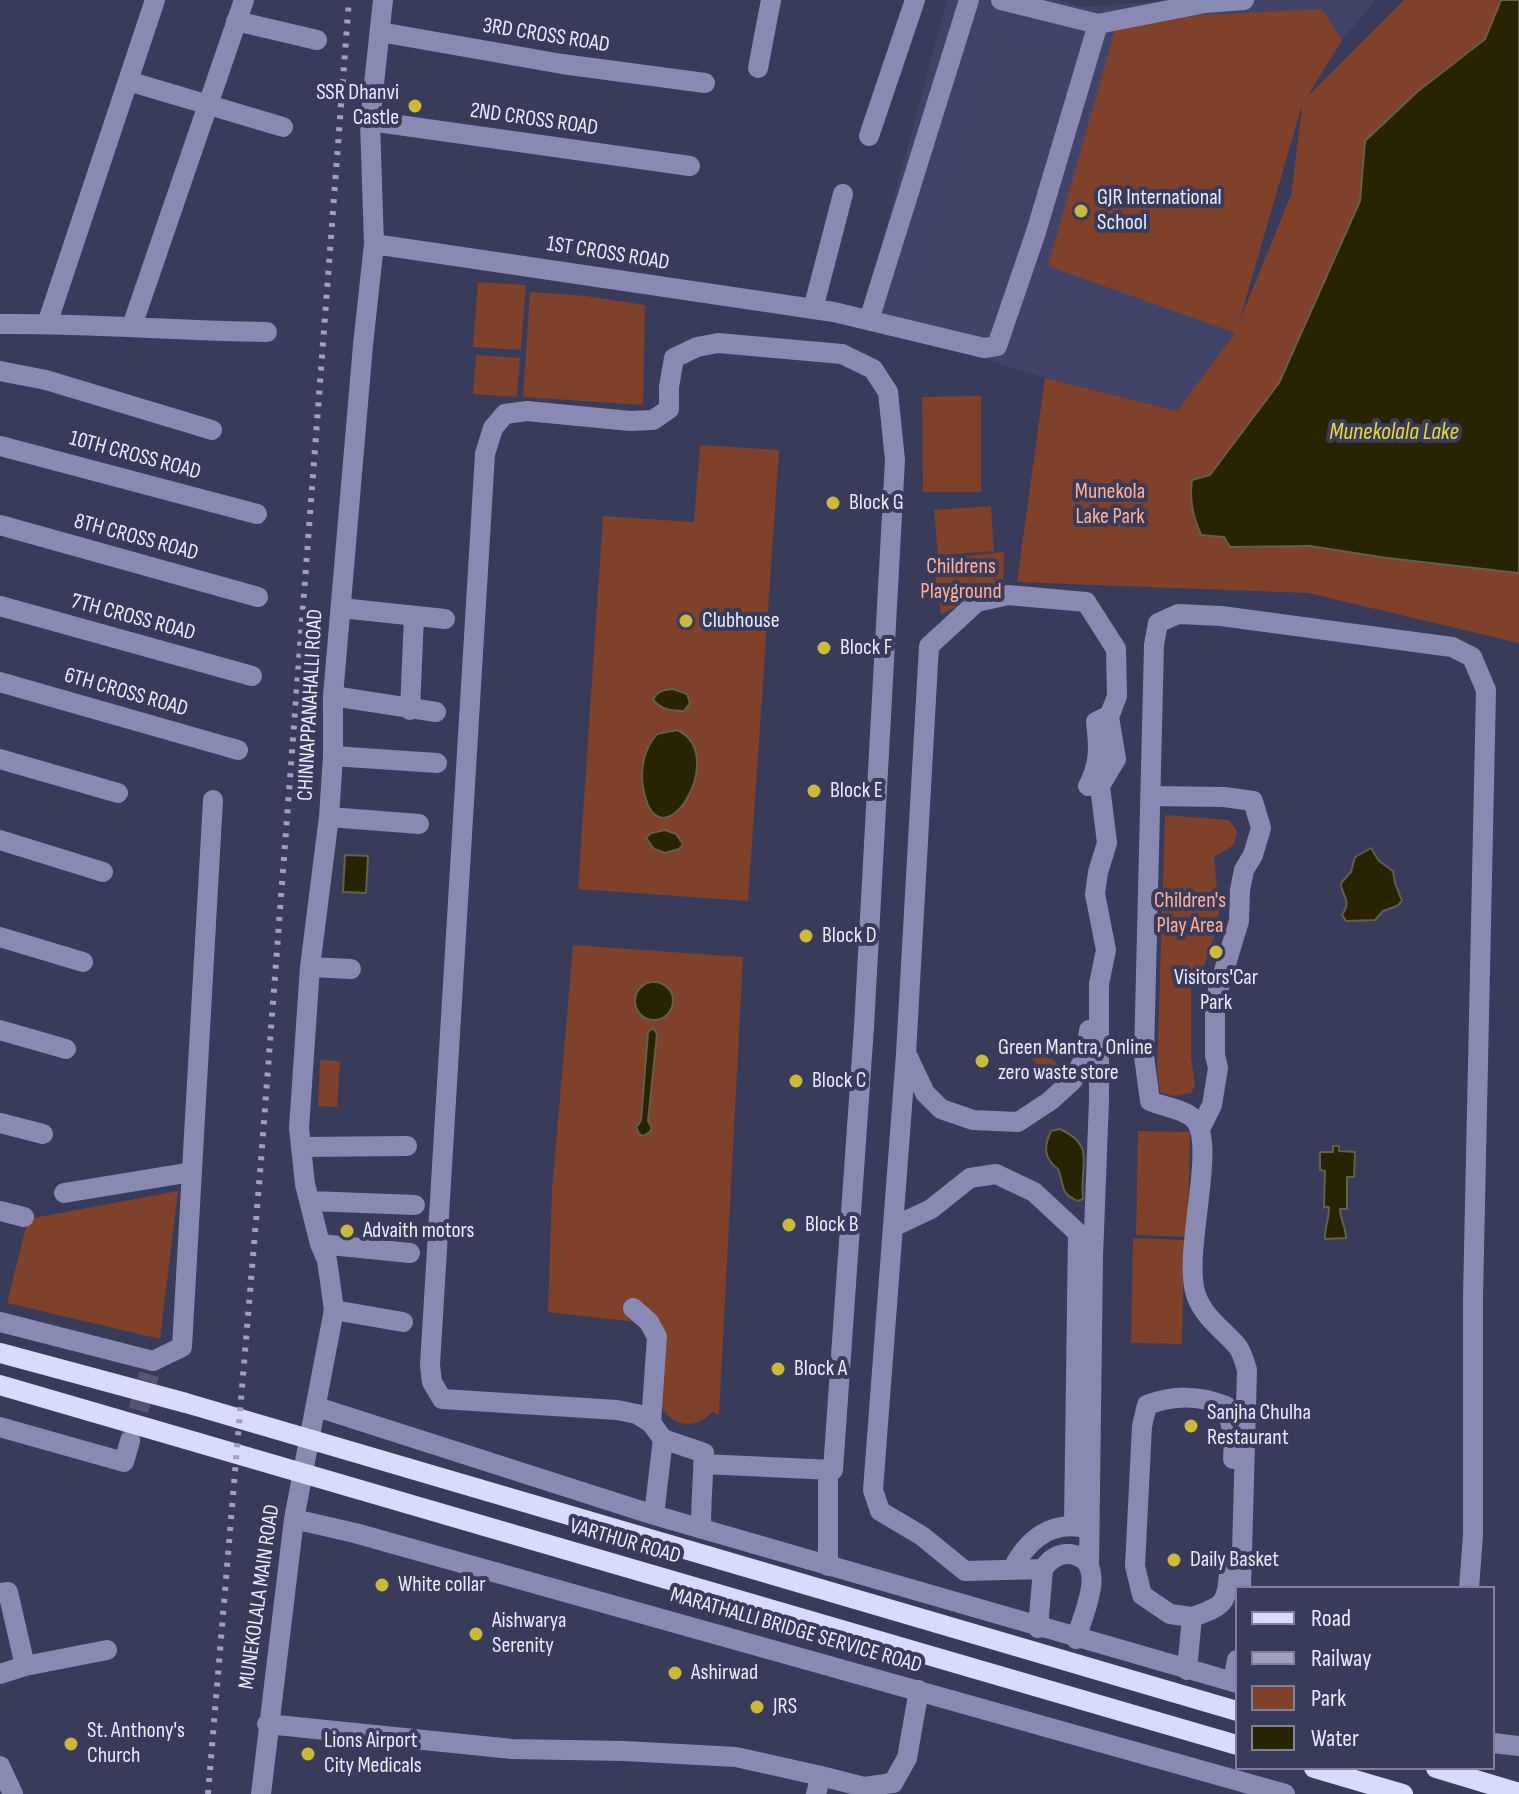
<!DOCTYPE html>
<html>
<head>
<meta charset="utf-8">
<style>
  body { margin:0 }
  #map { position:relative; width:1519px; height:1794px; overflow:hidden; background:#393b5a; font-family:"Sofia Sans Condensed",sans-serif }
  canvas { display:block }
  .legend { position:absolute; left:1235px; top:1586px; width:260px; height:184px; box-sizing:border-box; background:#393b5a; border:2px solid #7f819c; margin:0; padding:10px 14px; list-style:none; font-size:24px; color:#e8eafe }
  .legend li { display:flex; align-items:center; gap:16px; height:40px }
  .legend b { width:40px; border:2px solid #7f819c }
</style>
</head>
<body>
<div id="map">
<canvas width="1519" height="1794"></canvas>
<ul class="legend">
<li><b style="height:10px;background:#d8dbfe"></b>Road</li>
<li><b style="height:10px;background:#9fa1ba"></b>Railway</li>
<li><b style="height:22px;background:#7f4129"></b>Park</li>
<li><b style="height:22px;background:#282300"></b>Water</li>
</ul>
</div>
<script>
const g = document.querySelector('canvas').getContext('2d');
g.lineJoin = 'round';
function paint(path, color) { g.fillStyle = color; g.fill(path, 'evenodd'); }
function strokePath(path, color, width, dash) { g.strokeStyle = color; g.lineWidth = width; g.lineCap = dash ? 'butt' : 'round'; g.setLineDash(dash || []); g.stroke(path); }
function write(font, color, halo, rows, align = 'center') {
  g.font = font + ' "Sofia Sans Condensed",sans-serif'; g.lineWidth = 8; g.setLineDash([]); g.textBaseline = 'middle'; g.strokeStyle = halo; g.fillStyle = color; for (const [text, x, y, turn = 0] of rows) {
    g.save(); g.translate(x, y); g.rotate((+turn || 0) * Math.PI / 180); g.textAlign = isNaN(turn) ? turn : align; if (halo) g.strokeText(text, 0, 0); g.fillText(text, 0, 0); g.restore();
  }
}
const built = new Path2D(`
  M947 0H1059L1082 7 1182 0H1376L1342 40 1303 101 1236 333 1177 411 1045 378 861 321Z`);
const green = new Path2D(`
  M1404 0H1501L1485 38 1417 92 1365 141 1360 201 1279 383 1210 475 1224 537 1231 547 1310 546 1387 558 1519 573V643L1308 593 1017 582 1045 378 1177 411 1235 333 1048 266 1118 19 1322 9 1342 40 1307 97ZM1302 107 1291 195 1239 322 1301 108Z
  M478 282 526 285 521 350 473 347Z
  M530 292 586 296 645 305 643 405 523 397Z
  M476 355 520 358 517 397 473 394Z
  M981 396V492H923L922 397Z
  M700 445 779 450 748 901 578 889 603 516 694 522Z
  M991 506 994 551 938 555 934 510Z
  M1004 552 1003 585 941 614 933 560Z
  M1165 815 1229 820 1237 831 1234 845 1214 857 1219 911 1216 931 1203 969 1191 983V1057L1195 1085 1191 1093 1173 1096 1160 1092 1157 1072Z
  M573 945 743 957 719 1415 712 1412C697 1429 675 1428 662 1408L667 1337 661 1325 548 1312 552 1190Z
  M1044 1049 1063 1071 1052 1080 1032 1059Z
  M320 1060 340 1061 337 1107 318 1106Z
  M1138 1131 1190 1132 1188 1237 1136 1235Z
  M178 1191 160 1339 7 1303 28 1219Z
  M1133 1238 1184 1240 1182 1344 1131 1343Z`);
const water = new Path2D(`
  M1501 0H1519V573L1387 558 1310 546 1230 547 1224 537 1201 535C1193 516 1189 501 1192 480L1210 475 1279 383 1360 201 1365 141 1417 92 1485 39Z
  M673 689 687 694 690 703 684 711C670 711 663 710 653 700 657 691 663 690 673 689Z
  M677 730C732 754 658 873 643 787 640 769 644 748 657 734Z
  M665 830 676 834 683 844 679 849 665 853 654 849 646 838 651 833Z
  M1371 848 1379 861 1393 871 1395 883 1402 901 1397 906 1383 911 1375 920 1346 921 1342 915C1353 899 1341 897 1341 883L1351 872 1355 857Z
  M345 855 368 856 366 893 343 892Z
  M635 1001a19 19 0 1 1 38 0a19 19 0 1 1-38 0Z
  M653 1028 657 1034 648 1121 652 1128 650 1132 643 1136 639 1134 636 1127 641 1121 648 1032Z
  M1060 1129C1097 1146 1079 1164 1083 1199L1078 1201C1059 1193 1065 1186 1058 1169 1043 1158 1044 1146 1051 1131Z
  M1333 1146H1339V1151L1355 1152 1354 1177H1347V1209H1340C1340 1220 1346 1227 1346 1238L1325 1239C1325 1226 1329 1219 1329 1207H1324L1325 1171 1320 1170V1152H1333Z`);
const minorTunnel = new Path2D(`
  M130 1439 149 1374`);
const minor = new Path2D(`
  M236 21 317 40
  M1098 24 1205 3 1244 0
  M380 32 562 64 705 83
  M758 68 771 0
  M128 81 283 127
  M370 121 690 166
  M869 136 915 0
  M374 244 834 312 984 348 997 346 1036 232 1098 24 1001 0
  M813 309 843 194
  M869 320 969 0
  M0 324C89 323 177 331 267 332
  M47 324 155 0
  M132 326 244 0
  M0 371 46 380 212 430
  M0 446 257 514
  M0 525 258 597
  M0 606 252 676
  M341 608 445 619
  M0 682 238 750
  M333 696 436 712
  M410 710 414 616
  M333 756 437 763
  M0 759 118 793
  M1088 786C1100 764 1099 747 1096 722L1108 716
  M1150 796 1224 797 1253 801 1261 828 1253 855 1244 870 1240 890 1239 921 1215 1000V1055L1218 1068 1212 1105 1200 1129
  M329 817 419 824
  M0 840 103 872
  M0 937 83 962
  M310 967 351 969
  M0 1030 66 1049
  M908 1057 925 1093 941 1109 973 1120 1018 1122 1050 1101 1073 1080 1086 1055 1089 1030
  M0 1123 43 1134
  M301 1147 407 1146
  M64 1193 192 1172
  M310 1201 415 1205
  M0 1211 24 1217
  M893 1227 931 1209 970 1178 996 1174 1034 1192 1078 1233 1074 1525
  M320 1244 410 1253
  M633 1308 649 1322 657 1337 651 1423
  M334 1310 403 1322
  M0 1322 153 1361 182 1347 213 800
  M317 1407 654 1515 1237 1683
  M0 1427 124 1462 130 1441
  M654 1515 663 1439
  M294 1519 355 1533 1285 1794
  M701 1529C701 1503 703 1478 704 1453L663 1439 651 1423 637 1414 617 1410 442 1399 432 1382 430 1365 485 454 493 428 505 414 527 411 630 421 653 420 669 409V387L674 358 697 347 718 343 842 354 873 369 888 392 895 460 864 1027 833 1470 703 1464
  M828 1566V1469
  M1013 1568C1028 1539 1052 1520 1086 1528
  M1043 1569 965 1571 922 1536 880 1511 873 1490 906 1054 929 646 977 602 1008 595 1086 602 1116 649 1117 696 1109 717 1116 759 1100 786 1107 843 1098 872 1095 894 1106 950 1099 984V1100L1093 1257 1089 1567
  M1241 1588 1247 1370C1245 1363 1242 1353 1238 1347 1224 1330 1204 1318 1196 1295 1182 1253 1217 1147 1195 1120 1186 1109 1163 1107 1150 1101L1144 1056 1154 645 1158 623 1178 614 1221 616 1452 647 1472 657 1486 690 1473 1297V1535L1469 1588
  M0 1593 8 1592 25 1666
  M1192 1617C1230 1605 1226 1600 1230 1563
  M1038 1628 1043 1569C1049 1560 1058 1553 1070 1554 1111 1560 1082 1616 1076 1639
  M1187 1670 1192 1617 1170 1614 1142 1595 1135 1566 1142 1426 1147 1405C1174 1395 1198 1395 1226 1406L1234 1437 1233 1459
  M0 1674 25 1666 107 1650
  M1233 1682 1237 1660
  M267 1724 512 1749 624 1751 736 1757 821 1776 816 1794
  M1493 1743 1519 1746
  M0 1766 13 1794
  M821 1776 864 1787 893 1783 907 1758 919 1690
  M261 1794 294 1519 334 1310 327 1260 320 1244 305 1184 299 1128 310 967 329 817 333 756V696L363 345 374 244 370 121 383 0`);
const major = new Path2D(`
  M0 1353 186 1403 1237 1711
  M0 1385 1237 1745
  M1314 1768 1403 1794
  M1436 1768 1519 1793`);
const rail = new Path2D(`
  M208 1794 261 1161 349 0`);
const markers = [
  [415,106,8,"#cbba39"],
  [1081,211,8,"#cbba39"],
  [833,503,8,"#cbba39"],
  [686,621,8,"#cbba39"],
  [824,648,8,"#cbba39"],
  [814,791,8,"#cbba39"],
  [806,936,8,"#cbba39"],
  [1216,952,8,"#cbba39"],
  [982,1061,8,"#cbba39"],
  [796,1081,8,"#cbba39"],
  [789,1225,8,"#cbba39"],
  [347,1231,8,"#cbba39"],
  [778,1369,8,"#cbba39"],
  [1191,1426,8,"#cbba39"],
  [1174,1560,8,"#cbba39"],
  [382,1585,8,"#cbba39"],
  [476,1634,8,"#cbba39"],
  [675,1673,8,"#cbba39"],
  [757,1707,8,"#cbba39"],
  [71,1744,8,"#cbba39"],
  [308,1754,8,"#cbba39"]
];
const streetNames = [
  ["3RD CROSS ROAD",546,36,9],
  ["2ND CROSS ROAD",534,120,8],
  ["1ST CROSS ROAD",608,254,9],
  ["10TH CROSS ROAD",135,456,15],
  ["8TH CROSS ROAD",136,538,15],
  ["7TH CROSS ROAD",133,618,15],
  ["6TH CROSS ROAD",126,693,16],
  ["CHINNAPPANAHALLI ROAD",311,705,-87],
  ["VARTHUR ROAD",625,1542,16],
  ["MUNEKOLALA MAIN ROAD",260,1597,-82],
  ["MARATHALLI BRIDGE SERVICE ROAD",796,1631,16]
];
const poiNames = [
  ["SSR Dhanvi",399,93,"right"],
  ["Castle",399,118,"right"],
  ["GJR International",1097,198],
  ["School",1097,223],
  ["Block G",849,503],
  ["Clubhouse",702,621],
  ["Block F",840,648],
  ["Block E",830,791],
  ["Block D",822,936],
  ["Visitors'Car",1216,978,"center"],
  ["Park",1216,1003,"center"],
  ["Green Mantra, Online",998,1048],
  ["zero waste store",998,1073],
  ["Block C",812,1081],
  ["Block B",805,1225],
  ["Advaith motors",363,1231],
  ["Block A",794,1369],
  ["Sanjha Chulha",1207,1413],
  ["Restaurant",1207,1438],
  ["Daily Basket",1190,1560],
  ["White collar",398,1585],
  ["Aishwarya",492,1621],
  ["Serenity",492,1646],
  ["Ashirwad",691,1673],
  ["JRS",773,1707],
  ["St. Anthony's",87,1731],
  ["Church",87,1756],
  ["Lions Airport",324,1741],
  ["City Medicals",324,1766]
];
const parkNames = [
  ["Munekola",1110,492],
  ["Lake Park",1110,517],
  ["Childrens",961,567],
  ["Playground",961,592],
  ["Children's",1190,901],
  ["Play Area",1190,926]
];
const waterNames = [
  ["Munekolala Lake",1394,433]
];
paint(built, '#424368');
paint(green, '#7f4129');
paint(water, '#282300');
strokePath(water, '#625f4c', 2);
strokePath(minorTunnel, '#535573', 20, [20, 10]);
strokePath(minor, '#888ab4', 20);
strokePath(major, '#d8dbfe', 20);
strokePath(rail, '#9fa1ba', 6, [4, 8]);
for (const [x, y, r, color] of markers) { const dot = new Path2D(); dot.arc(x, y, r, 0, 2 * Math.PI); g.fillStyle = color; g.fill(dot); strokePath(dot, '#393b5a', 3); }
write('22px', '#e8eafe', '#393b5a', streetNames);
write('22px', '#e8eafe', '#393b5a', poiNames, 'left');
write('22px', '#ffb092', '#393b5a', parkNames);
write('italic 24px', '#ecd734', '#393b5a', waterNames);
</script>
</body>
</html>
